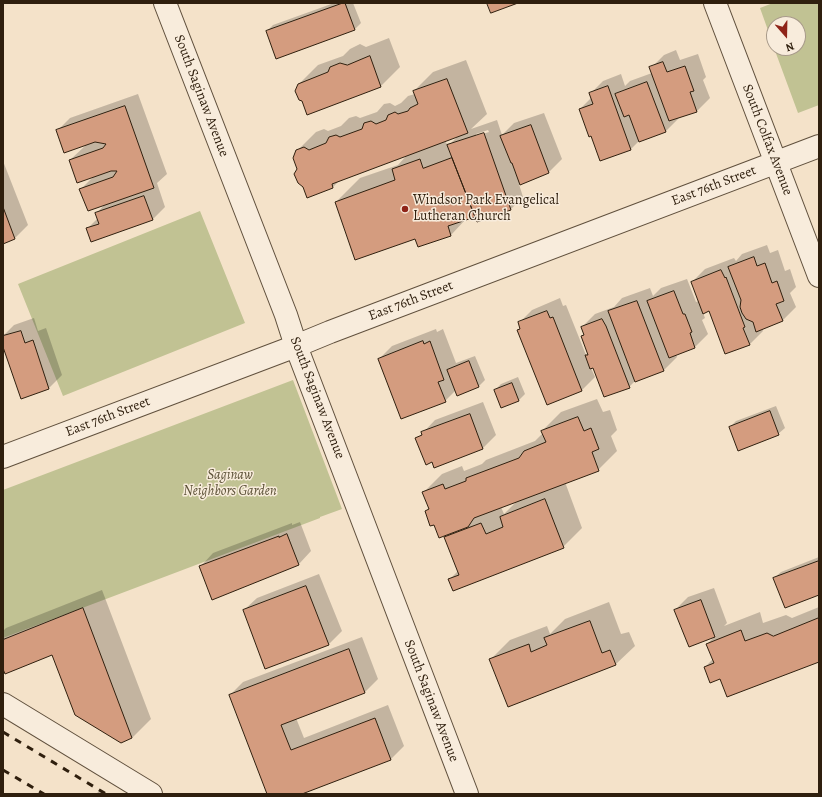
<!DOCTYPE html>
<html>
<head>
<meta charset="utf-8">
<style>
  body { margin:0 }
  #map { position:relative; width:822px; height:797px; overflow:hidden; background:#f4e2c9; font-family:Alegreya,serif }
  canvas { display:block }
  .frame { position:absolute; inset:0; border:4px solid #2f1f0e; pointer-events:none }
  .north { position:absolute; left:766px; top:16px; width:40px; height:40px; box-sizing:border-box; background:#f8ecdc; border:1px solid #a89a8a; border-radius:50%; rotate:160deg; font-size:11px; font-weight:700; line-height:16px; text-align:center; color:#2f1f0e }
  .north::after { content:''; display:block; margin:auto; width:14px; height:18px; background:#8f2418; clip-path:polygon(50% 0,100% 100%,50% 72%,0 100%) }
</style>
</head>
<body>
<div id="map">
<canvas width="822" height="797"></canvas>
<div class="frame"></div>
<div class="north">N</div>
</div>
<script>
const g = document.querySelector('canvas').getContext('2d');
g.lineJoin = 'round';
function paint(path, color) { g.fillStyle = color; g.fill(path, 'evenodd'); }
function strokePath(path, color, width, dash) { g.strokeStyle = color; g.lineWidth = width; g.lineCap = dash ? 'butt' : 'round'; g.setLineDash(dash || []); g.stroke(path); }
function write(font, color, halo, rows, align = 'center') {
  g.font = font + ' Alegreya,serif'; g.lineWidth = 3; g.setLineDash([]); g.textBaseline = 'middle'; g.strokeStyle = halo; g.fillStyle = color; for (const [text, x, y, turn = 0] of rows) {
    g.save(); g.translate(x, y); g.rotate((+turn || 0) * Math.PI / 180); g.textAlign = isNaN(turn) ? turn : align; if (halo) g.strokeText(text, 0, 0); g.fillText(text, 0, 0); g.restore();
  }
}
const green = new Path2D(`
  M773 3H819V105L798 113 774 48H798V24H774V47L760 8Z
  M200 211 245 323 63 396 18 284Z
  M293 380 342 509 320 517V518L3 638V490Z`);
const shadow = new Path2D(`
  M334 3H353L361 23 355 29 267 31 273 25Z
  M389 38 400 67 381 86 308 114 299 84 318 65 343 56 350 49 360 44 366 47Z
  M676 50 680 60 698 54 706 77 703 80 710 98 697 111 679 118 666 131 639 141 630 150 591 134 580 109 591 98 590 94 603 81 621 74 625 86 630 81 652 73 651 68 664 55Z
  M466 60 487 114 471 129 497 120 502 135 514 123 544 113 562 159 549 172 519 184 523 197 510 210 476 216 466 219 451 235 416 237 336 202 360 178 398 165 407 155 339 181 333 187 298 169 297 151 316 132 324 129 328 131 341 126 349 118 356 116 360 118 377 112 384 104 390 103 395 106 401 103 408 96 415 94 414 91 433 72ZM488 130 489 132 476 136V134ZM458 136 451 143 447 144 445 141Z
  M138 94 167 174 157 183 165 207 152 220 88 228 98 218 96 214 105 204 81 189 94 176 70 160 86 145 57 131 70 118Z
  M3 161 28 225 15 238 3 243Z
  M767 245 770 253 778 250 785 271 790 269 796 287 790 293 796 307 783 320 762 328 763 331 750 344 726 353 709 310 703 313 705 318 702 320 708 334 695 347 676 354 677 357 664 370 636 380 629 387 593 367 591 368 595 377 582 390 547 404 518 330 521 328 519 323 532 310 560 298 563 306 566 305 586 355 588 353 582 336 584 334 582 327 595 314 614 307 622 298 650 288 653 296 661 288 687 279 696 302 699 301 692 282 705 269 734 258 736 261 742 254Z
  M34 318 38 331 46 328 62 375 49 388 22 398 3 343V336L14 325Z
  M436 329 437 332 443 329 456 363 475 356 485 380 478 387 456 390 445 401 379 359 392 346Z
  M518 377 525 394 519 400 495 390 501 384Z
  M597 399 603 412 610 410 617 430 611 436 617 451 598 470 565 482 582 528 563 547 450 579 458 571 445 538 450 533 434 523 426 512 429 508 423 493 442 474 462 466 464 471 482 464 486 460 535 441 543 433 542 431 561 412ZM517 501 504 514 501 507Z
  M483 402 496 435 483 448 433 461 417 439 435 420Z
  M776 406 785 428 778 434 730 427 736 421Z
  M300 522 311 551 299 564 201 566 213 553 292 523V525Z
  M819 557V594L774 578 781 572Z
  M319 574 342 631 329 644 266 668 244 610 257 598Z
  M714 588 727 623 724 626 760 612 763 623 786 615 792 618 819 607V661L721 678 705 667 713 659 707 644 716 635 689 646 675 610 688 597Z
  M102 590 151 719 132 738 53 654 3 667V631L6 628Z
  M609 602 621 634 629 632 635 646 616 664 509 706 491 659 510 640 547 626 550 634 565 619Z
  M362 637 378 679 365 692 296 718 304 738 388 705 404 746 391 759 299 794H268L230 695 243 682Z
  M99 791 105 794H96Z`);
const building = new Path2D(`
  M343 3H345L355 30 276 59 266 31Z
  M487 3H518L491 13Z
  M370 56 381 87 307 115 302 101 299 100 295 91 298 84 328 72 330 67 340 63 347 65Z
  M663 62 667 72 685 66 694 91 690 92 697 112 669 121 649 67Z
  M447 79 468 133 332 184 333 188 307 198 303 187 298 183 294 174 297 169 293 158 296 150 304 147 309 150 326 143 329 137 336 135 340 137 362 129 364 123 371 121 376 124 386 120 388 115 395 112 398 114 408 111 410 108 418 104 413 91Z
  M647 82 666 132 639 142 629 115 624 117 615 94Z
  M608 86 631 150 600 161 591 136 589 137 579 109 593 104 589 93Z
  M125 106 154 188 88 211 79 189 113 177 117 171H111L77 183 69 160 103 148 106 144 95 142 64 153 56 130Z
  M531 125 549 173 520 185 512 163H511L500 136Z
  M484 133 511 210 477 222 447 145Z
  M452 158 475 217 448 226 451 236 418 247 415 239 355 260 335 202 395 180 392 169 420 159 423 168Z
  M144 196 153 220 91 242 86 228 99 224 95 213Z
  M3 207 15 239 3 244Z
  M754 257 757 266 765 263 772 283 777 281 784 301 776 304 783 321 756 332 753 322 746 319 742 313 740 307 741 300 728 267Z
  M721 270 725 278 726 277 745 327 743 328 750 345 725 354 709 311 703 314 691 282Z
  M674 291 683 314H685L692 332 690 333 695 348 669 358 647 301Z
  M637 301 664 371 635 382 608 311Z
  M547 311 550 318 553 317 582 391 547 405 517 330 520 329 518 322Z
  M602 319 606 326 630 388 604 397 593 368 590 369 585 355H588L581 336 584 335 581 327Z
  M21 331 25 343 33 340 49 389 21 399 3 347V336Z
  M423 341 424 344 430 341 444 380 438 382 446 402 401 419 378 359Z
  M469 361 479 387 457 396 447 370Z
  M512 383 519 401 501 408 494 390Z
  M770 411 779 435 738 451 729 427Z
  M470 414 483 449 434 468 432 462 426 465 415 438 422 435 421 432Z
  M578 417 584 431 591 428 599 449 592 452 599 471 474 518 468 527 439 538 434 525 430 526 425 511 429 509 422 492 443 484 445 489 466 481V478L519 458 524 451 546 442 541 431Z
  M545 499 564 548 453 591 448 579 459 575 444 537 481 523 486 534 503 527 500 517Z
  M287 534 299 565 212 600 199 566 279 536V537Z
  M819 561V595L785 608 773 578Z
  M306 586 329 645 265 669 243 610Z
  M701 600 715 637 689 647 674 610Z
  M83 608 132 738 121 743 75 715 52 655 5 674 3 669V640Z
  M819 618V662L727 697 720 679 710 683 704 667 714 663 706 644 741 630 745 641 767 633 773 636Z
  M590 621 602 653 610 650 616 665 508 707 489 659 529 644 531 652 547 645 544 638Z
  M349 649 365 693 281 725 291 750 375 718 391 760 302 794H267L229 695Z`);
const minor = new Path2D(`
  M165 3 286 315 296 346 467 794
  M715 3 819 276
  M3 457 296 346 330 332 819 146
  M3 704 151 794`);
const rail = new Path2D(`
  M3 732 106 794
  M3 770 44 794`);
const markers = [
  [405,209,4,"#8f2418"]
];
const streetNames = [
  ["South Saginaw Avenue",201,96,69],
  ["South Colfax Avenue",767,140,69],
  ["East 76th Street",714,186,-21],
  ["East 76th Street",411,301,-21],
  ["South Saginaw Avenue",317,398,69],
  ["East 76th Street",108,417,-21],
  ["South Saginaw Avenue",431,701,69]
];
const poiNames = [
  ["Windsor Park Evangelical",413,201],
  ["Lutheran Church",413,217]
];
const parkNames = [
  ["Saginaw",230,476],
  ["Neighbors Garden",230,492]
];
paint(green, '#c1c293');
paint(shadow, '#0003');
paint(building, '#d49c7f');
strokePath(building, '#2f1f0e', 1);
strokePath(minor, '#60503d', 24);
strokePath(minor, '#f8ecdc', 22);
strokePath(rail, '#2f1f0e', 3, [7, 7]);
for (const [x, y, r, color] of markers) { const dot = new Path2D(); dot.arc(x, y, r, 0, 2 * Math.PI); g.fillStyle = color; g.fill(dot); strokePath(dot, '#f8ecdc', 1.5); }
write('14px', '#2f1f0e', '#f8ecdc', streetNames);
write('14px', '#2f1f0e', '#f8ecdc', poiNames, 'left');
write('italic 14px', '#5b5036', '#f8ecdc', parkNames);
</script>
</body>
</html>
